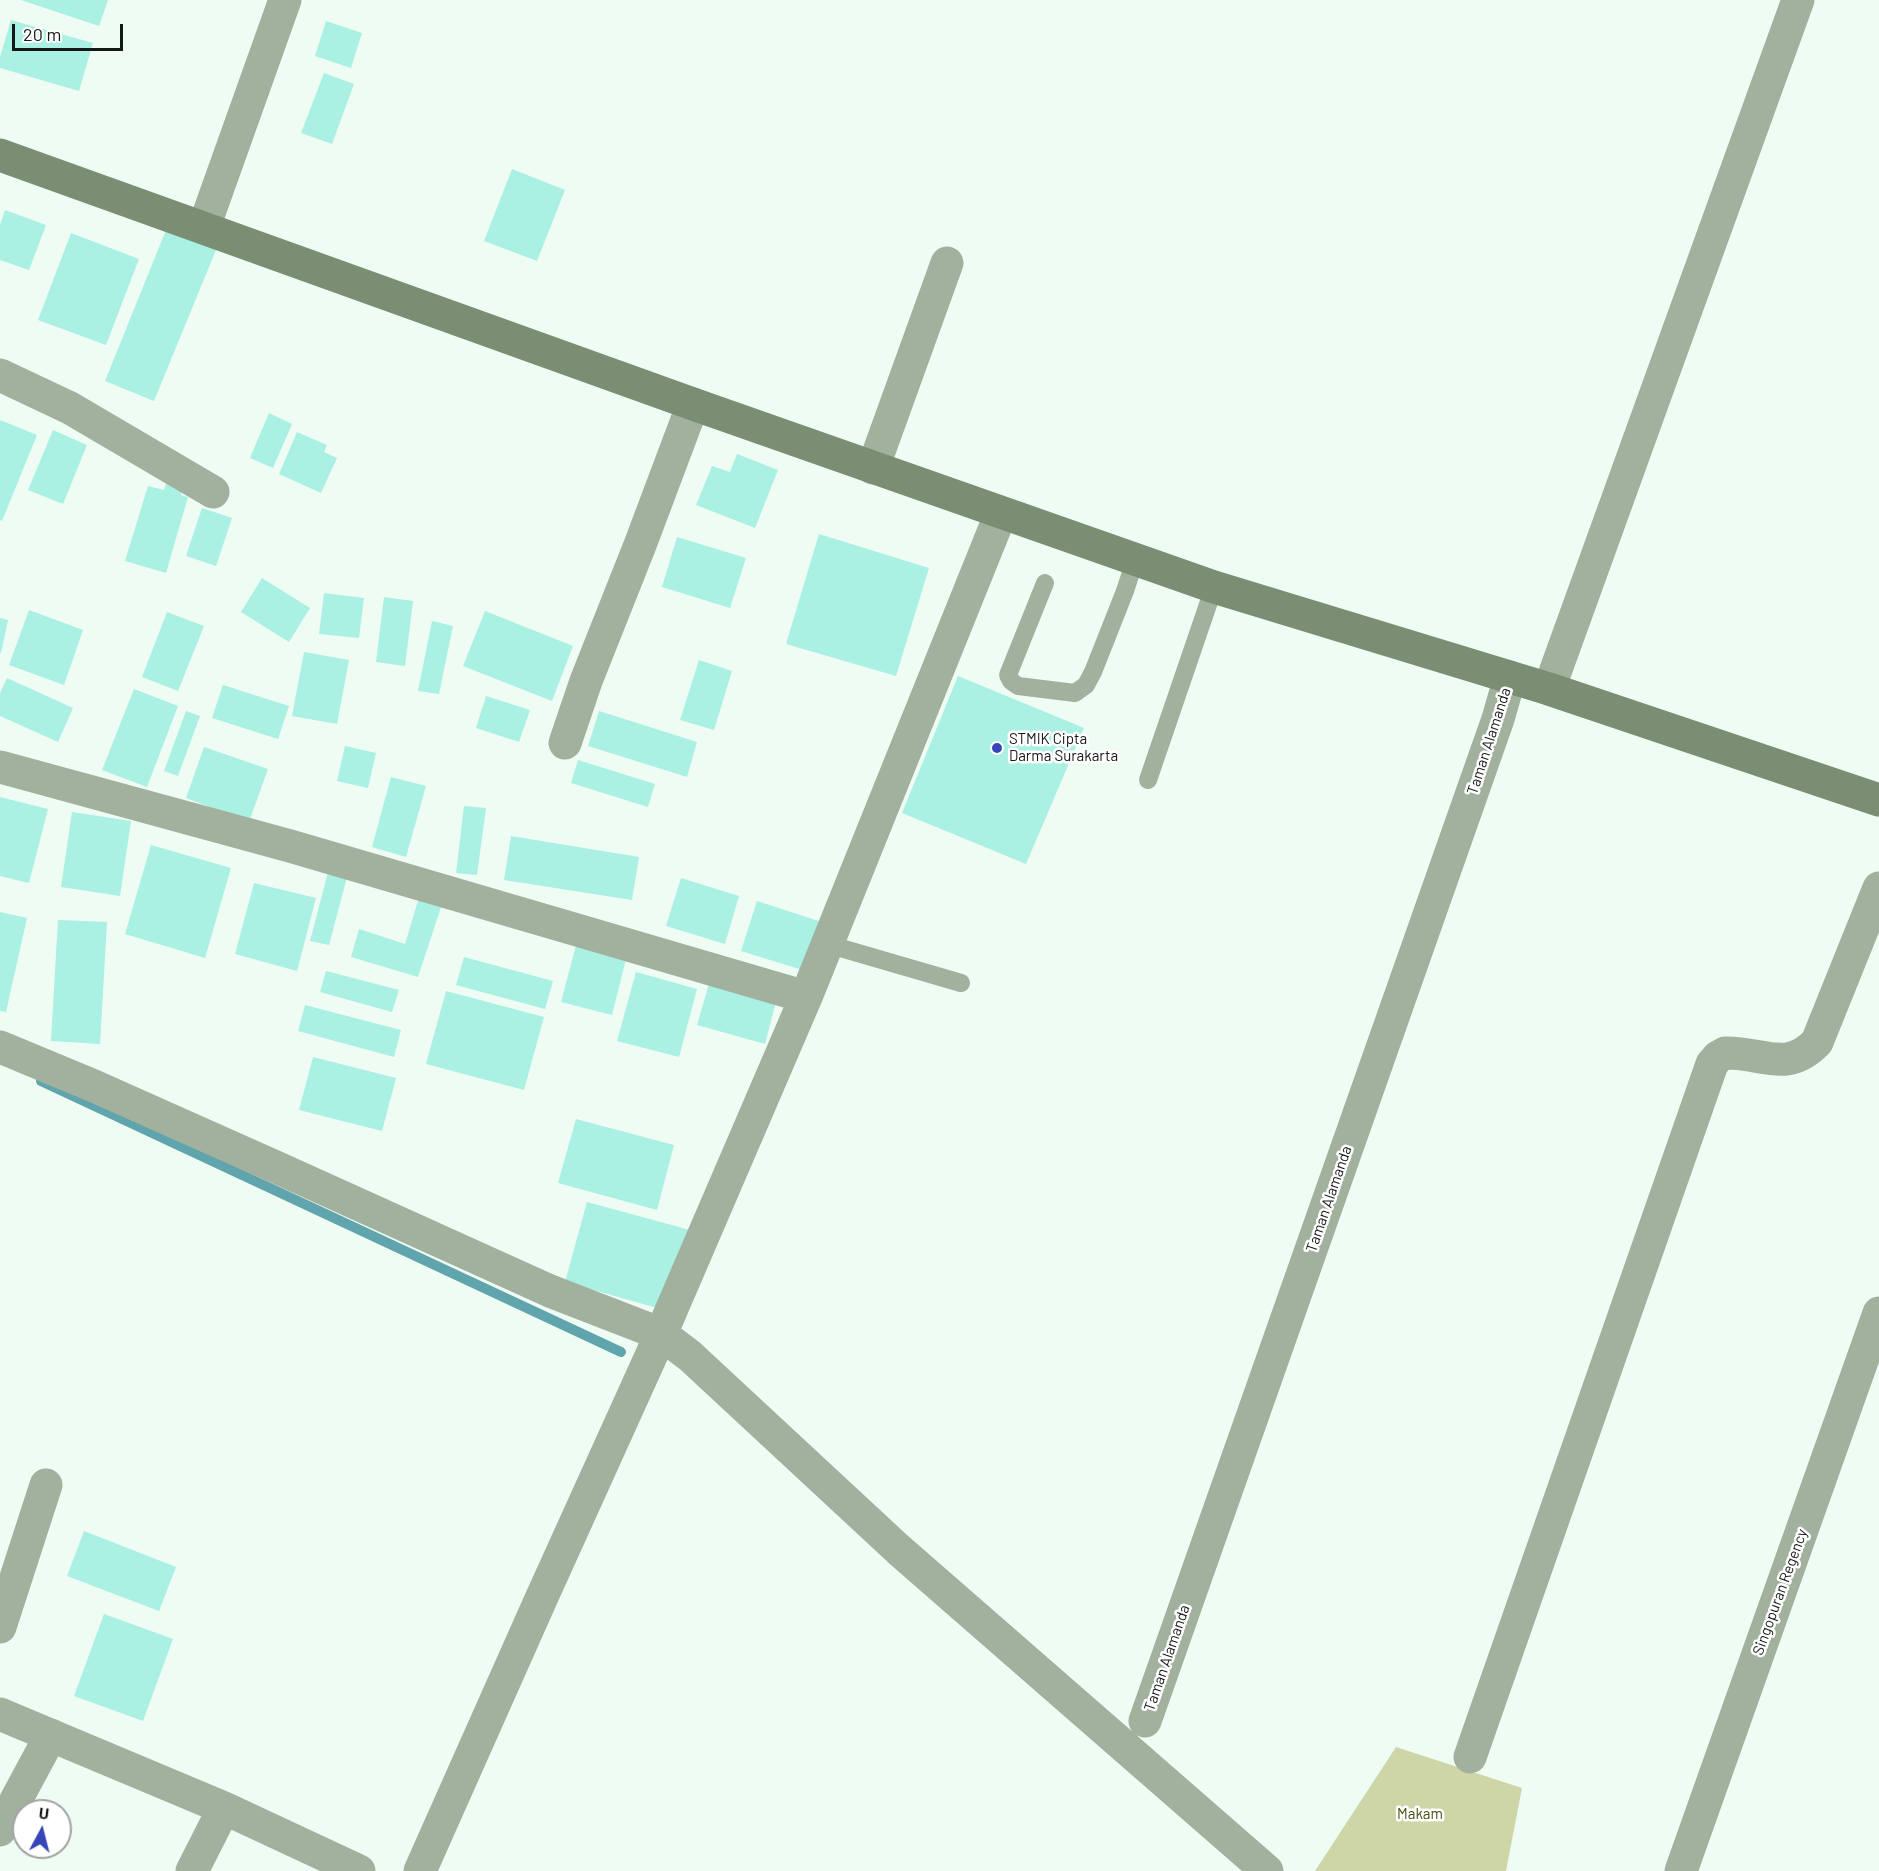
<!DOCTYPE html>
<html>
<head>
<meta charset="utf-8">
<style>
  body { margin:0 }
  #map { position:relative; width:1879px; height:1871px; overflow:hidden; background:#eefcf4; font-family:Barlow,sans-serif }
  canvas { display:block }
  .north { position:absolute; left:12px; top:1799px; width:60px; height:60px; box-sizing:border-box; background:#fff; border:2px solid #a1a3a2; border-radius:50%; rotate:7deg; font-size:16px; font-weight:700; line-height:24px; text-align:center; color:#141816 }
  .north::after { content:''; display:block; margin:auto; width:21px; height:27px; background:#3546b8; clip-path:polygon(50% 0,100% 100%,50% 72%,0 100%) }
  .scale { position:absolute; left:12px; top:24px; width:111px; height:27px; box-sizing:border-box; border:3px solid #141816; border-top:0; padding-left:8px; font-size:18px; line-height:21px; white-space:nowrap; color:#141816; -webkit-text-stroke:4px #fff; paint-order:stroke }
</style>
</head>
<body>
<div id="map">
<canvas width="1879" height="1871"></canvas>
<div class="north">U</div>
<div class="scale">20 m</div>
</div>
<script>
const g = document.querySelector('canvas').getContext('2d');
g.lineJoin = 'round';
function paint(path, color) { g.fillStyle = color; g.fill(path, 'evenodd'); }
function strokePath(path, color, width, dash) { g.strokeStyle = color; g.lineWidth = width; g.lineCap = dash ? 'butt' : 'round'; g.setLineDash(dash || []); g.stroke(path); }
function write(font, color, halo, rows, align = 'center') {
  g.font = font + ' Barlow,sans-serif'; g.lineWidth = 5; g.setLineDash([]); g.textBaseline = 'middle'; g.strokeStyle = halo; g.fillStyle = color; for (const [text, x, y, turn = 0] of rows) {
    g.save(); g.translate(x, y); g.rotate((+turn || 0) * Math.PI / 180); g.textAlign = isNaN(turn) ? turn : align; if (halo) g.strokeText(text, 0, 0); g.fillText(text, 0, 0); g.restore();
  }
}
const green = new Path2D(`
  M1396 1747 1522 1788 1506 1871H1315Z`);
const stream = new Path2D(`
  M41 1081 621 1352`);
const building = new Path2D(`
  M21 0H108L99 26Z
  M11 20 93 43 79 91 0 68V57Z
  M326 21 362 33 351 68 315 56Z
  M324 73 354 84 332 144 301 133Z
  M512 169 565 190 537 261 484 241Z
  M5 210 46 225 29 270 0 260V225Z
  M168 225 218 245 154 401 105 381Z
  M71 233 139 259 106 345 38 320Z
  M269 413 292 424 273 468 250 458Z
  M0 420 37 435 2 521 0 520Z
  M53 430 87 445 63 504 28 490Z
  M297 432 327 445 324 452 337 458 321 493 279 474Z
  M737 454 778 470 755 528 696 505 712 466 730 472Z
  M169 475 185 480 181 495 188 497 166 573 125 561 148 486 164 490Z
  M202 508 232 518 216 566 186 556Z
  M819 534 929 568 896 676 786 644Z
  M677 537 746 558 730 608 662 587Z
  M262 578 310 608 289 642 241 612Z
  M324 593 364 598 359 638 319 634Z
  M384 597 413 601 405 666 376 662Z
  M29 610 83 630 64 685 9 665Z
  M485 611 573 646 552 701 463 666Z
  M167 612 204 626 178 691 142 677Z
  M0 618 8 620 1 653H0Z
  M432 621 453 626 439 694 418 691Z
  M304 652 349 660 337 724 292 716Z
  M699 660 732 671 714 730 680 720Z
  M958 676 1084 728 1026 864 902 813Z
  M7 678 73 708 58 742 0 716V693Z
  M223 685 289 706 278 739 212 718Z
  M134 689 178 706 147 787 102 770Z
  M486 696 530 710 519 742 476 728Z
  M186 711 200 716 178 776 164 771Z
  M599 711 697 742 687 777 588 746Z
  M345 746 376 753 368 788 337 781Z
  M204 747 268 769 249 822 186 798Z
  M578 760 655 784 648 807 571 783Z
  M391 777 426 786 406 857 372 847Z
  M0 797 48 809 29 883 0 876Z
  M464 806 486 808 477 875 456 873Z
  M72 812 131 821 120 896 61 887Z
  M511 836 639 857 632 900 504 880Z
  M151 845 231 868 205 958 125 934Z
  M328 872 347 877 329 945 310 941Z
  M681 878 739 896 725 944 666 926Z
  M254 883 316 898 297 971 235 954Z
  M420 894 443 901 418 977 351 957 359 929 405 944Z
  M757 901 828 924 812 973 741 951Z
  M0 912 27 918 6 1012 0 1011Z
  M58 920 107 922 100 1044 51 1041Z
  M579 934 629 947 612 1015 561 1002Z
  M464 957 553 981 545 1009 456 985Z
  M326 971 399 990 392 1012 320 992Z
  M636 972 697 989 679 1057 617 1041Z
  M711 977 778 994 765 1044 697 1025Z
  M446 991 544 1017 524 1090 426 1064Z
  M305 1005 401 1030 394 1057 298 1031Z
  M313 1057 396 1078 382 1131 299 1110Z
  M576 1119 674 1145 657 1210 558 1183Z
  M587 1202 690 1230 668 1311 565 1282Z
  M84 1531 176 1567 159 1611 67 1576Z
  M104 1614 173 1639 143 1721 74 1696Z`);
const lane = new Path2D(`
  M1045 583 1008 675 1011 681 1018 686 1075 693 1086 685 1093 672 1125 591 1135 560
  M1148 780 1214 587
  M827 944 961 983`);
const street = new Path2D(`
  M204 227 285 0
  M0 375 70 408 213 492
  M873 468 947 263
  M1549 689 1798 0
  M565 743 586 681 640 545 693 404
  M0 767 290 846 806 997
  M0 1047 94 1086 278 1168 550 1291 661 1334 690 1356 899 1550 1267 1871
  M0 1627 46 1485
  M0 1714 224 1808 359 1871
  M1145 1721 1498 719 1510 677
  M1470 1757 1712 1064 1718 1057 1725 1053C1763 1052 1786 1074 1817 1042L1879 888
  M0 1830 51 1735
  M192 1871 224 1808
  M420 1871 541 1599 661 1334 806 997 1001 513
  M1681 1871 1879 1313`);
const secondary = new Path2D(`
  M0 155 693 404 1214 587 1549 689 1879 800`);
const markers = [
  [997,748,6,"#3546b8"]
];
const poiNames = [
  ["STMIK Cipta",1009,739],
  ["Darma Surakarta",1009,756]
];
const streetNames = [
  ["Taman Alamanda",1489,741,-72],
  ["Taman Alamanda",1329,1199,-71],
  ["Singopuran Regency",1780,1592,-70],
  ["Taman Alamanda",1167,1658,-71]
];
const parkNames = [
  ["Makam",1420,1814]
];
paint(green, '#ced6a8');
strokePath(stream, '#60a5ad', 10);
paint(building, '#aaf0e3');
strokePath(lane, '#a2b19d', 18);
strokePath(street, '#a2b19d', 33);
strokePath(secondary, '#798e72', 33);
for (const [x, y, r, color] of markers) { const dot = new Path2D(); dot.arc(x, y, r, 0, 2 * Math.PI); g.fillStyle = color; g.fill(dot); strokePath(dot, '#fff', 2); }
write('15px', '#141816', '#fff', poiNames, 'left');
write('15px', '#141816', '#fff', streetNames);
write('15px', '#464d10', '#fff', parkNames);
</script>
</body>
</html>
